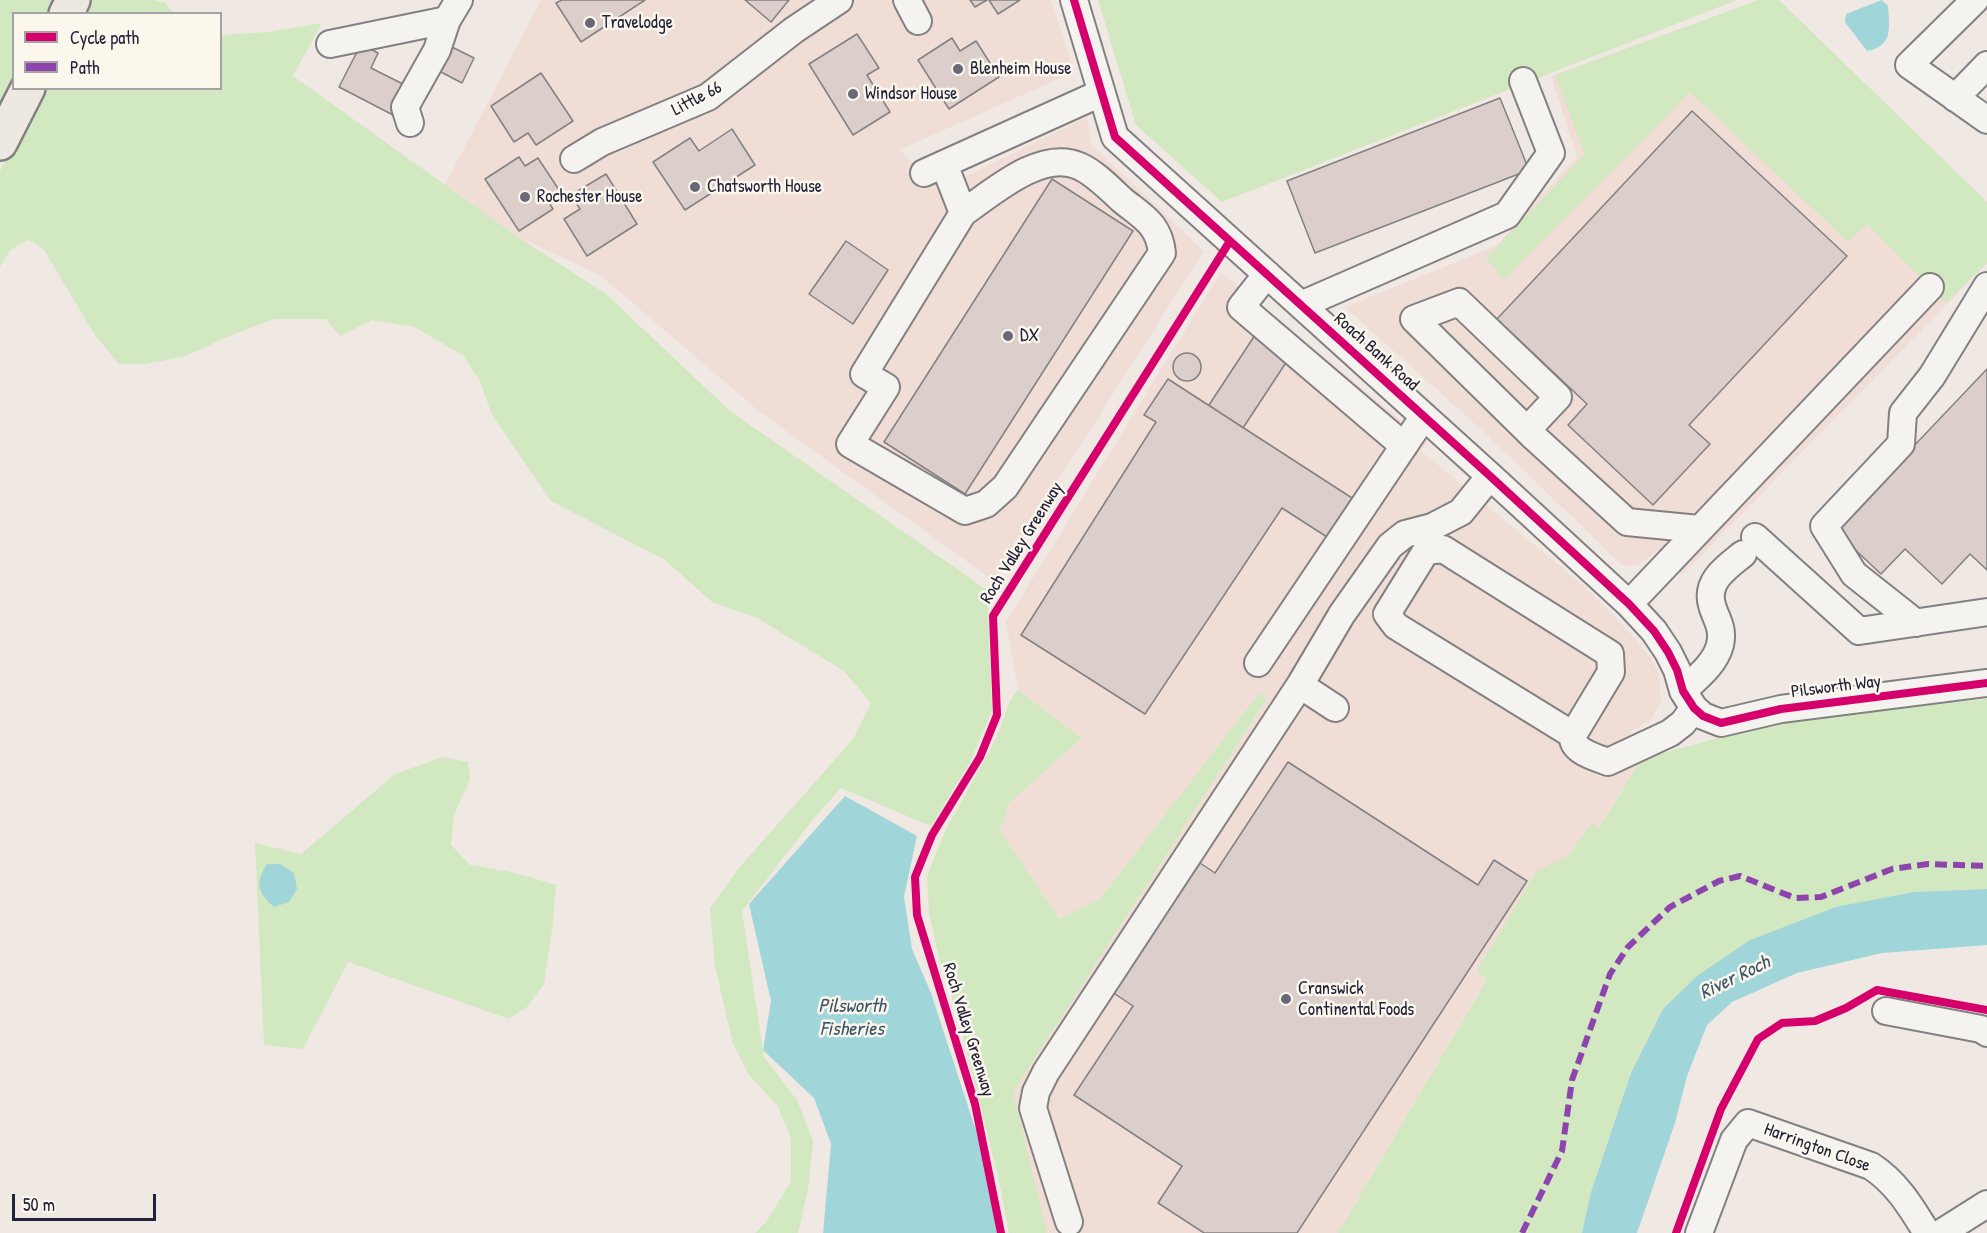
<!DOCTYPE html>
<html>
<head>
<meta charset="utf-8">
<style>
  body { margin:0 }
  #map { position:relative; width:1987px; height:1233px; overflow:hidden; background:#f0e8e3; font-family:"Patrick Hand",sans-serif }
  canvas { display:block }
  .legend { position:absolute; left:12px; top:12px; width:210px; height:78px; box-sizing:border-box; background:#fbf7ec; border:2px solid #a4a2a5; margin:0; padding:8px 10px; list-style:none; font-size:18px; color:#22223b }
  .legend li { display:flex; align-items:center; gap:12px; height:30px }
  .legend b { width:30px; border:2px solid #a4a2a5 }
  .scale { position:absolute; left:12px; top:1194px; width:144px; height:27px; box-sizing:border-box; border:3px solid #22223b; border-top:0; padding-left:8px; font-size:18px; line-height:21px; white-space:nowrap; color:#22223b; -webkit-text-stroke:4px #fbf7ec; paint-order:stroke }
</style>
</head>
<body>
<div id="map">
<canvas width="1987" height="1233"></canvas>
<ul class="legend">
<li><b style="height:8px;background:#d6006c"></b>Cycle path</li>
<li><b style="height:8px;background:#8e44ad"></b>Path</li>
</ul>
<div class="scale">50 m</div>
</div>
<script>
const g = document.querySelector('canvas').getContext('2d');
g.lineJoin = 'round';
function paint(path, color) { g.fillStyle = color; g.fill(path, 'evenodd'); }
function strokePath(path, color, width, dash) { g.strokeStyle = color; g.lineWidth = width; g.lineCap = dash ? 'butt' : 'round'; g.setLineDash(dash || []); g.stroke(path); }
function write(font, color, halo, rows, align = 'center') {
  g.font = font + ' "Patrick Hand",sans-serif'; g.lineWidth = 5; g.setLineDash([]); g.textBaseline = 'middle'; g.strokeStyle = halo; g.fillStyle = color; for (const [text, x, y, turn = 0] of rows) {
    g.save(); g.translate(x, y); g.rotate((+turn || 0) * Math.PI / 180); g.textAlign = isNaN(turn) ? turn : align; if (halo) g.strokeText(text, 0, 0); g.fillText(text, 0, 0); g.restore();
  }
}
const built = new Path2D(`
  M541 0H1051L1074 72 899 150 942 188 1087 117 1092 145 1204 251 994 581 760 412 600 275 518 237 445 185Z
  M1759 0H1779L1987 202V263L1682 575 1658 550 1640 564 1630 566 1622 565 1483 431 1345 307 1496 246 1577 156 1551 76Z
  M1221 272 1427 442 1421 451 1586 588 1632 635 1651 658 1659 674 1661 701 1651 720 1629 732 1641 759 1598 828 1591 823 1568 857 1537 872 1476 971 1487 978 1338 1233H1047L1013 1092 1267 700 1259 693 1100 899 1059 919 1000 831 1009 803 1082 738 1018 690 1006 622Z`);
const green = new Path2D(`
  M0 0H60L53 13 14 14 13 88 0 114Z
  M92 0H155L165 3 174 13 83 14Z
  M1098 0H1737L1222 202 1136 125Z
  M1759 0H1779L1987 202V263L1946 303 1867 224 1848 242 1690 92 1504 280 1486 258 1585 154 1555 75Z
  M322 23 293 76 518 237 606 294 730 411 987 590 992 711 970 762 931 826 841 788 814 818 742 911 764 1057 797 1100 813 1141 808 1190 798 1233H755L766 1222 791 1182V1138L777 1105 749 1075 733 1044 715 966 710 908 739 868 853 739 871 703 844 671 757 618 712 602 665 560 551 501 492 415 480 381 463 355 414 327 372 320 340 336 326 319H274L227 337 186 356 146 364H119L95 335 44 250 29 239 10 250 0 267V171L43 89 220 88 221 35 268 32Z
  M1018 690 1082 738 1009 803 1000 831 1059 919 1100 899 1259 693 1267 699 1013 1092 1047 1233H1009L999 1181 957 1013 939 958 929 913 927 876 945 831 997 737 1010 701Z
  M1987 699V889L1914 892 1663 1009 1631 1073 1591 1192 1582 1233H1338L1487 979 1476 971 1537 871 1568 856 1591 823 1599 828 1641 759 1781 721Z
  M443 757 468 762 470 779 454 815 451 845 470 865 516 873 556 885 553 923 544 984 527 1007 509 1019 348 962 303 1049 264 1045 255 843 301 854 395 774Z`);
const water = new Path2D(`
  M1882 0 1888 6C1889 27 1894 46 1867 51L1845 22 1846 14Z
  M845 796 917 836 904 897 912 949 931 993 994 1186 998 1233H823L831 1144 814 1098 763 1050 771 1001 749 904Z
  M267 864H280L294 873 297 889 289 902 274 907C257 891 255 884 267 864Z
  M1987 889V945L1882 953 1797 973 1732 1002 1707 1025 1687 1076 1675 1123 1637 1233H1582L1591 1192 1631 1073 1663 1009 1697 976 1750 940 1836 907 1914 892Z`);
const building = new Path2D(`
  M562 0H645L581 42 556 3Z
  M745 0H789L771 22Z
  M970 0H987L975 7Z
  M989 0H1020L998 14Z
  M857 34 879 68 867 75 890 112 853 135 809 64Z
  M952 38 960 51 976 41 999 77 949 109 918 60Z
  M361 44 378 53 371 68 407 86 393 115 339 87Z
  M452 47 474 58 462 83 439 71Z
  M541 73 573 121 536 145 528 133 514 142 491 106Z
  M1500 98 1529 170 1315 253 1287 181Z
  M1692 111 1847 256 1689 425 1710 444 1653 505 1568 425 1587 404 1497 319Z
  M732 129 755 165 685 210 653 162 690 138 699 151Z
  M519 157 525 166 538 158 561 193 548 201 553 209 519 231 485 179Z
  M606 174 637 224 587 256 564 219 580 209 571 195Z
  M1052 179 1133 231 965 494 884 442Z
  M846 241 888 270 853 324 809 294Z
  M1257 332 1289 358 1243 428 1209 405Z
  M1173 367a14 14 0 1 1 28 0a14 14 0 1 1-28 0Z
  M1987 369V570L1970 554 1942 584 1905 549 1881 574 1834 530Z
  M1168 379 1352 498 1327 537 1282 508 1145 714 1021 635 1156 422 1144 415Z
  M1288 762 1478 885 1494 860 1527 881 1297 1233H1204L1158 1203 1182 1166 1074 1095 1133 1006 1112 992 1197 861 1215 873Z`);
const minor = new Path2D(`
  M907 0 918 21
  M1074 0 1115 137 1490 476 1629 604 1654 631 1668 652 1677 670 1683 691 1694 708 1703 716 1721 723 1781 709 1987 683
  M1975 0 1909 65 1987 120
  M330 44 447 20
  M1955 98 1987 65
  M410 123 405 107 437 50 447 20 459 0
  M574 159 602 142 708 97 794 30 839 0
  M944 164 963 213 864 374 886 387 850 444 965 511 986 504 1005 487 1162 253C1159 224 1143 217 1122 200 1109 188 1095 173 1079 166 1041 149 992 193 963 213
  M924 173 1101 93
  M1267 274 1241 307 1404 446
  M1301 305 1507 215 1551 153 1523 81
  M1527 430 1558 397 1459 302 1414 319 1534 437 1627 522 1699 529
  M1755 537 1859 631 1987 612
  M1629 604 1930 287
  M1916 623 1854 574 1824 526 1901 444 1903 413 1932 376 1987 286
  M1258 663 1424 416
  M1300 685 1335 708
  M1683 691C1697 678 1715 664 1720 645 1724 627 1716 620 1712 605 1705 581 1727 567 1743 554
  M1573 735 1611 672 1610 654 1443 549 1426 551 1387 614 1396 626 1573 735C1571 751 1595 757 1608 762L1670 733 1683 723 1694 708
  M1886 1011 1981 1029 1987 1033
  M1069 1222 1033 1108 1036 1092 1046 1072 1300 685 1342 614 1390 546 1405 534 1432 527 1461 512 1490 476
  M1699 1233 1734 1140 1748 1123 1871 1166C1897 1183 1911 1207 1927 1233
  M1941 1233 1987 1204`);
const highway = new Path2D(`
  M66 14 73 0
  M0 143 28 88`);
const quiet = new Path2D(`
  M1522 1233 1562 1151 1572 1080 1610 974 1628 947 1670 907 1719 881 1740 876 1795 898 1821 897 1892 869 1928 864 1987 866`);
const cycleway = new Path2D(`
  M1074 0 1115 137 1490 476 1629 604 1654 631 1668 652 1677 670 1683 691 1694 708 1703 716 1721 723 1781 709 1987 683
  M1001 1233 975 1104 917 915 915 877 932 835 980 757 997 715 993 616 1230 241
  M1676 1233 1721 1109 1758 1039 1782 1023 1815 1021 1846 1008 1877 990 1987 1010`);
const markers = [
  [590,23,6,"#6a6776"],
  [958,69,6,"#6a6776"],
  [853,94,6,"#6a6776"],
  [695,187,6,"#6a6776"],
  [525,197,6,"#6a6776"],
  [1008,336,6,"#6a6776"],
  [1286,999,6,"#6a6776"]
];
const poiNames = [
  ["Travelodge",602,23],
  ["Blenheim House",970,69],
  ["Windsor House",865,94],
  ["Chatsworth House",707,187],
  ["Rochester House",537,197],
  ["DX",1020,336],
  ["Cranswick",1298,989],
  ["Continental Foods",1298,1010]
];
const streetNames = [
  ["Little 66",697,99,-28],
  ["Roach Bank Road",1376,352,42],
  ["Roch Valley Greenway",1022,543,-58],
  ["Pilsworth Way",1836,687,-7],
  ["Roch Valley Greenway",968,1030,73],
  ["Harrington Close",1817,1148,20]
];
const waterNames = [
  ["River Roch",1735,978,-26],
  ["Pilsworth",852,1007],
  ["Fisheries",852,1030]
];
paint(built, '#f0ddd6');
paint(green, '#d2e8c1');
paint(water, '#a0d5da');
paint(building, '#dcceca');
strokePath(building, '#838082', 1.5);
strokePath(minor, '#838082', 30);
strokePath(highway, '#838082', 38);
strokePath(minor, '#f5f3ef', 26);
strokePath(highway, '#ede8e0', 33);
strokePath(quiet, '#8e44ad', 6, [12, 6]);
strokePath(cycleway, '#d6006c', 8);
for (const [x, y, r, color] of markers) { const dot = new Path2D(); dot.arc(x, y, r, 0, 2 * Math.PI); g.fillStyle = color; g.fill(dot); strokePath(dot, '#fbf7ec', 2); }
write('18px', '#22223b', '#fbf7ec', poiNames, 'left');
write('18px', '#22223b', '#fbf7ec', streetNames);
write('italic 20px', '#3d556a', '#fbf7ec', waterNames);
</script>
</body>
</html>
